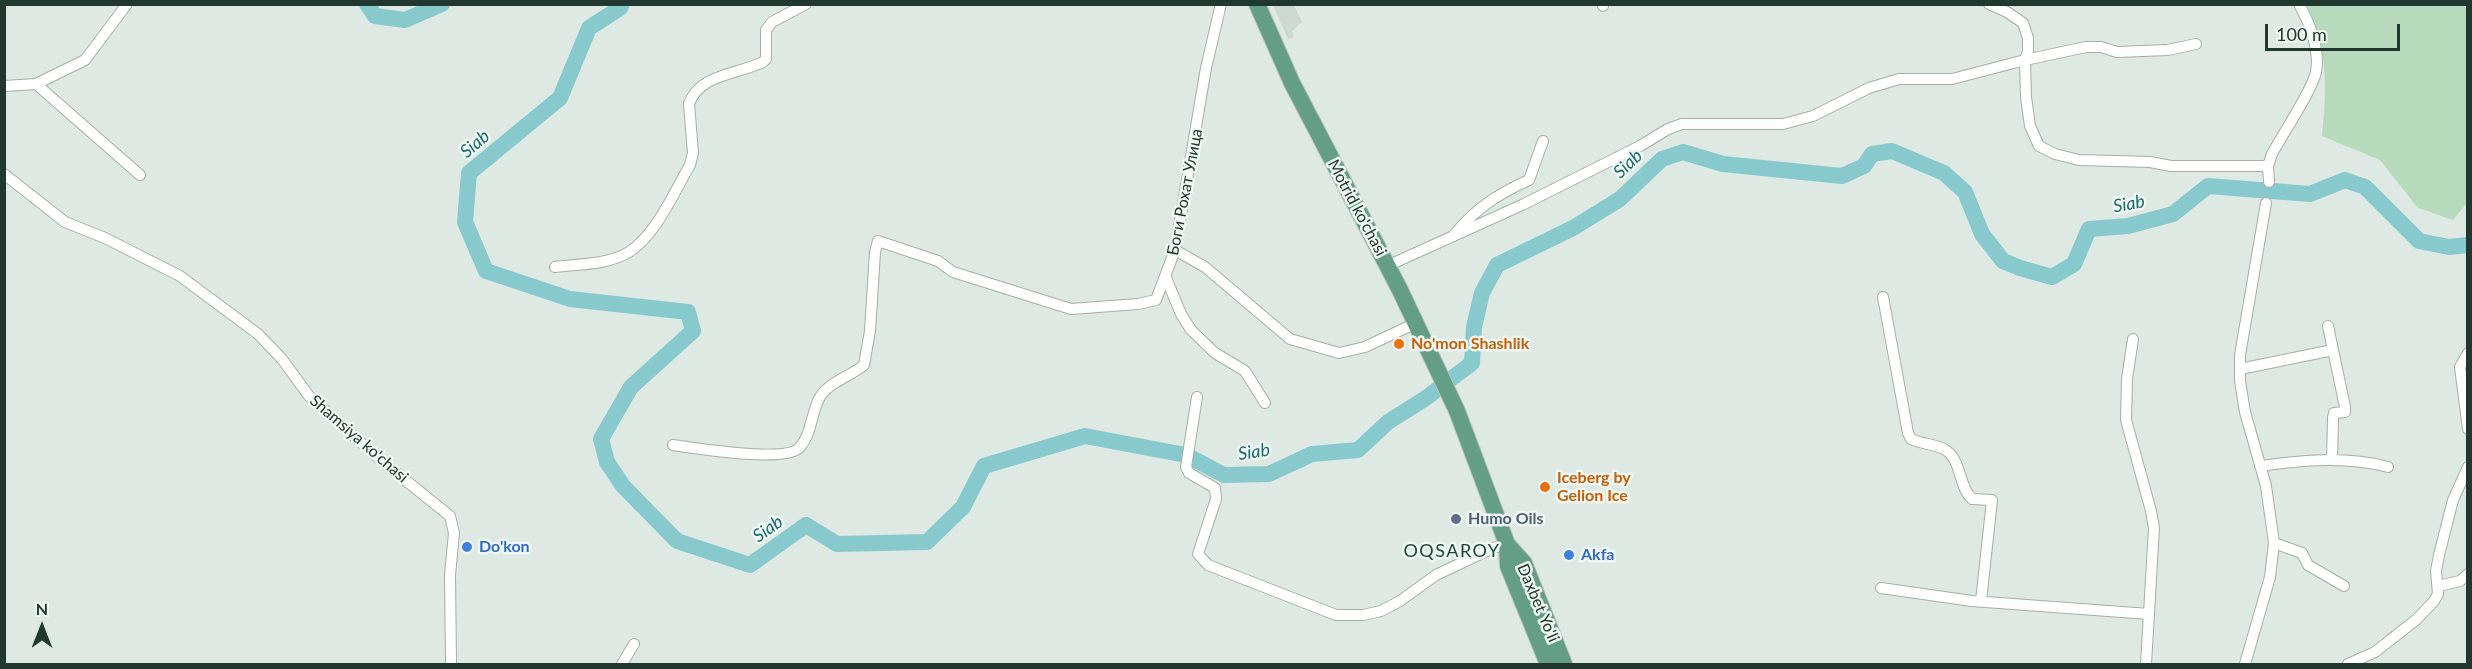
<!DOCTYPE html>
<html>
<head>
<meta charset="utf-8">
<style>
  body { margin:0 }
  #map { position:relative; width:2472px; height:669px; overflow:hidden; background:#dee9e3; font-family:Lato,sans-serif }
  canvas { display:block }
  .frame { position:absolute; inset:0; border:6px solid #20382f; pointer-events:none }
  .north { position:absolute; left:12px; top:597px; width:60px; height:60px; -webkit-text-stroke:4px #eef6f1; paint-order:stroke; rotate:0deg; font-size:16px; font-weight:700; line-height:24px; text-align:center; color:#20382f }
  .north::after { content:''; display:block; margin:auto; width:21px; height:27px; background:#20382f; clip-path:polygon(50% 0,100% 100%,50% 72%,0 100%) }
  .scale { position:absolute; left:2265px; top:24px; width:135px; height:27px; box-sizing:border-box; border:3px solid #20382f; border-top:0; padding-left:8px; font-size:18px; line-height:21px; white-space:nowrap; color:#20382f; -webkit-text-stroke:4px #eef6f1; paint-order:stroke }
</style>
</head>
<body>
<div id="map">
<canvas width="2472" height="669"></canvas>
<div class="frame"></div>
<div class="north">N</div>
<div class="scale">100 m</div>
</div>
<script>
const g = document.querySelector('canvas').getContext('2d');
g.lineJoin = 'round';
function paint(path, color) { g.fillStyle = color; g.fill(path, 'evenodd'); }
function strokePath(path, color, width, dash) { g.strokeStyle = color; g.lineWidth = width; g.lineCap = dash ? 'butt' : 'round'; g.setLineDash(dash || []); g.stroke(path); }
function write(font, color, halo, rows, align = 'center') {
  g.font = font + ' Lato,sans-serif'; g.lineWidth = 5; g.setLineDash([]); g.textBaseline = 'middle'; g.strokeStyle = halo; g.fillStyle = color; for (const [text, x, y, turn = 0] of rows) {
    g.save(); g.translate(x, y); g.rotate((+turn || 0) * Math.PI / 180); g.textAlign = isNaN(turn) ? turn : align; if (halo) g.strokeText(text, 0, 0); g.fillText(text, 0, 0); g.restore();
  }
}
const built = new Path2D(`
  M1273 5H1294L1302 22 1292 31 1294 37 1288 39Z`);
const green = new Path2D(`
  M2307 5H2467V203L2453 220 2418 208 2380 160 2322 136C2327 88 2328 49 2307 5Z`);
const river = new Path2D(`
  M367 4 375 16 405 20 442 4
  M622 4 620 8 589 28 560 98 469 173 465 222 486 271 570 299 688 312 693 331 631 387 601 439 607 462 623 486 677 541 750 565 806 525 837 544 927 542 963 507 984 466 1085 436 1186 455 1224 475 1269 474 1312 454 1358 450 1388 422 1426 398 1472 363 1474 327 1482 293 1497 265 1573 228 1620 199 1662 159 1683 152 1723 164 1842 176 1864 166 1872 154 1892 151 1944 173 1965 192 1982 234 2003 261 2020 268 2052 277 2074 264 2089 229 2128 226 2173 214 2208 186 2310 194 2345 180 2365 187 2419 241 2449 247 2468 245`);
const street = new Path2D(`
  M1603 4V6
  M1989 4 2007 12 2023 23 2028 38V51L2025 60 2026 97 2030 126 2039 146 2055 154 2079 160 2150 162 2171 166H2268
  M36 84 140 175
  M4 86 36 84 85 60 127 4
  M4 174 65 222 105 238 180 276 258 334 282 359 309 396 384 463 450 516 454 533 450 575 451 664
  M2269 182 2268 166 2272 154C2282 135 2313 89 2316 72 2320 49 2310 24 2299 4
  M1454 235C1476 208 1498 194 1529 180L1543 141
  M1175 250 1205 267 1290 339 1339 353 1365 347 1416 323
  M1387 266 1522 205 1640 146 1668 129 1682 124H1783L1813 116 1869 88 1899 79H1952L2025 60 2086 47H2101L2117 52 2168 50 2196 44
  M555 267C578 264 608 265 629 252 656 235 674 192 690 165L693 153 689 104C699 74 739 74 763 62L766 59V30L772 22 806 4
  M1166 278 1181 314 1191 330 1215 353 1245 371 1265 403
  M1883 297 1908 433 1911 439C1921 444 1934 444 1944 449 1962 459 1958 486 1972 499L1992 500 1981 601
  M2328 326 2345 407V412L2334 413 2333 418 2332 460
  M2133 339 2127 379 2126 420 2151 511 2154 528 2146 664
  M2468 353 2460 367 2468 429
  M2240 369 2333 350
  M1197 397 1186 467 1189 473 1215 488 1216 499 1198 554 1208 565 1336 615H1363L1381 611 1400 601 1436 575 1493 548 1507 544
  M673 445C695 448 784 463 799 448 812 435 811 412 820 397 829 382 851 376 864 365L870 331 875 252 878 241 938 261 953 272 1071 309 1138 304 1156 300 1175 250 1206 68 1221 4
  M2260 466C2303 460 2346 456 2388 467
  M2274 543 2302 553 2308 565 2344 586
  M2438 586 2460 581 2468 574
  M1881 588 1972 601 2149 614
  M622 664 634 644
  M2245 664 2270 577 2274 543 2266 486 2245 412 2240 381V355L2266 203
  M2348 664 2375 652 2417 619 2434 601 2438 594 2436 571 2439 555 2453 500 2468 467`);
const primary = new Path2D(`
  M1257 4 1292 83 1400 290 1457 411 1507 544 1508 566 1548 664
  M1507 544 1524 563 1564 664`);
const markers = [
  [1399,344,6,"#e8710a"],
  [1545,487,6,"#e8710a"],
  [1456,519,6,"#5c6f8a"],
  [467,547,6,"#3f7fe0"],
  [1569,555,6,"#3f7fe0"]
];
const streetNames = [
  ["Боги Рохат Улица",1185,192,-79],
  ["Motrid ko'chasi",1357,208,62],
  ["Shamsiya ko'chasi",359,439,41],
  ["Daxbet Yo'li",1538,603,67]
];
const foodNames = [
  ["No'mon Shashlik",1411,344],
  ["Iceberg by",1557,478],
  ["Gelion Ice",1557,496]
];
const serviceNames = [
  ["Humo Oils",1468,519]
];
const shopNames = [
  ["Do'kon",479,547],
  ["Akfa",1581,555]
];
const waterNames = [
  ["Siab",475,144,-41],
  ["Siab",1628,164,-44],
  ["Siab",2129,204,-10],
  ["Siab",1254,452,-8],
  ["Siab",768,529,-35]
];
const neighbourhoodNames = [
  ["OQSAROY",1452,551]
];
paint(built, '#ccd9d2');
paint(green, '#b7dabd');
strokePath(river, '#87c9cd', 16);
strokePath(street, '#a1b0a9', 12);
strokePath(primary, '#bcc3c1', 18);
strokePath(street, '#fff', 10);
strokePath(primary, '#649d88', 16);
for (const [x, y, r, color] of markers) { const dot = new Path2D(); dot.arc(x, y, r, 0, 2 * Math.PI); g.fillStyle = color; g.fill(dot); strokePath(dot, '#eef6f1', 2); }
write('16px', '#20382f', '#eef6f1', streetNames);
write('bold 16px', '#c56008', '#eef6f1', foodNames, 'left');
write('bold 16px', '#4e5e75', '#eef6f1', serviceNames, 'left');
write('bold 16px', '#366cbe', '#eef6f1', shopNames, 'left');
write('italic 18px', '#1d6b70', '#eef6f1', waterNames);
g.letterSpacing = '1.5px';
write('18px', '#1d4839', '#eef6f1', neighbourhoodNames);
g.letterSpacing = '0px';
</script>
</body>
</html>
